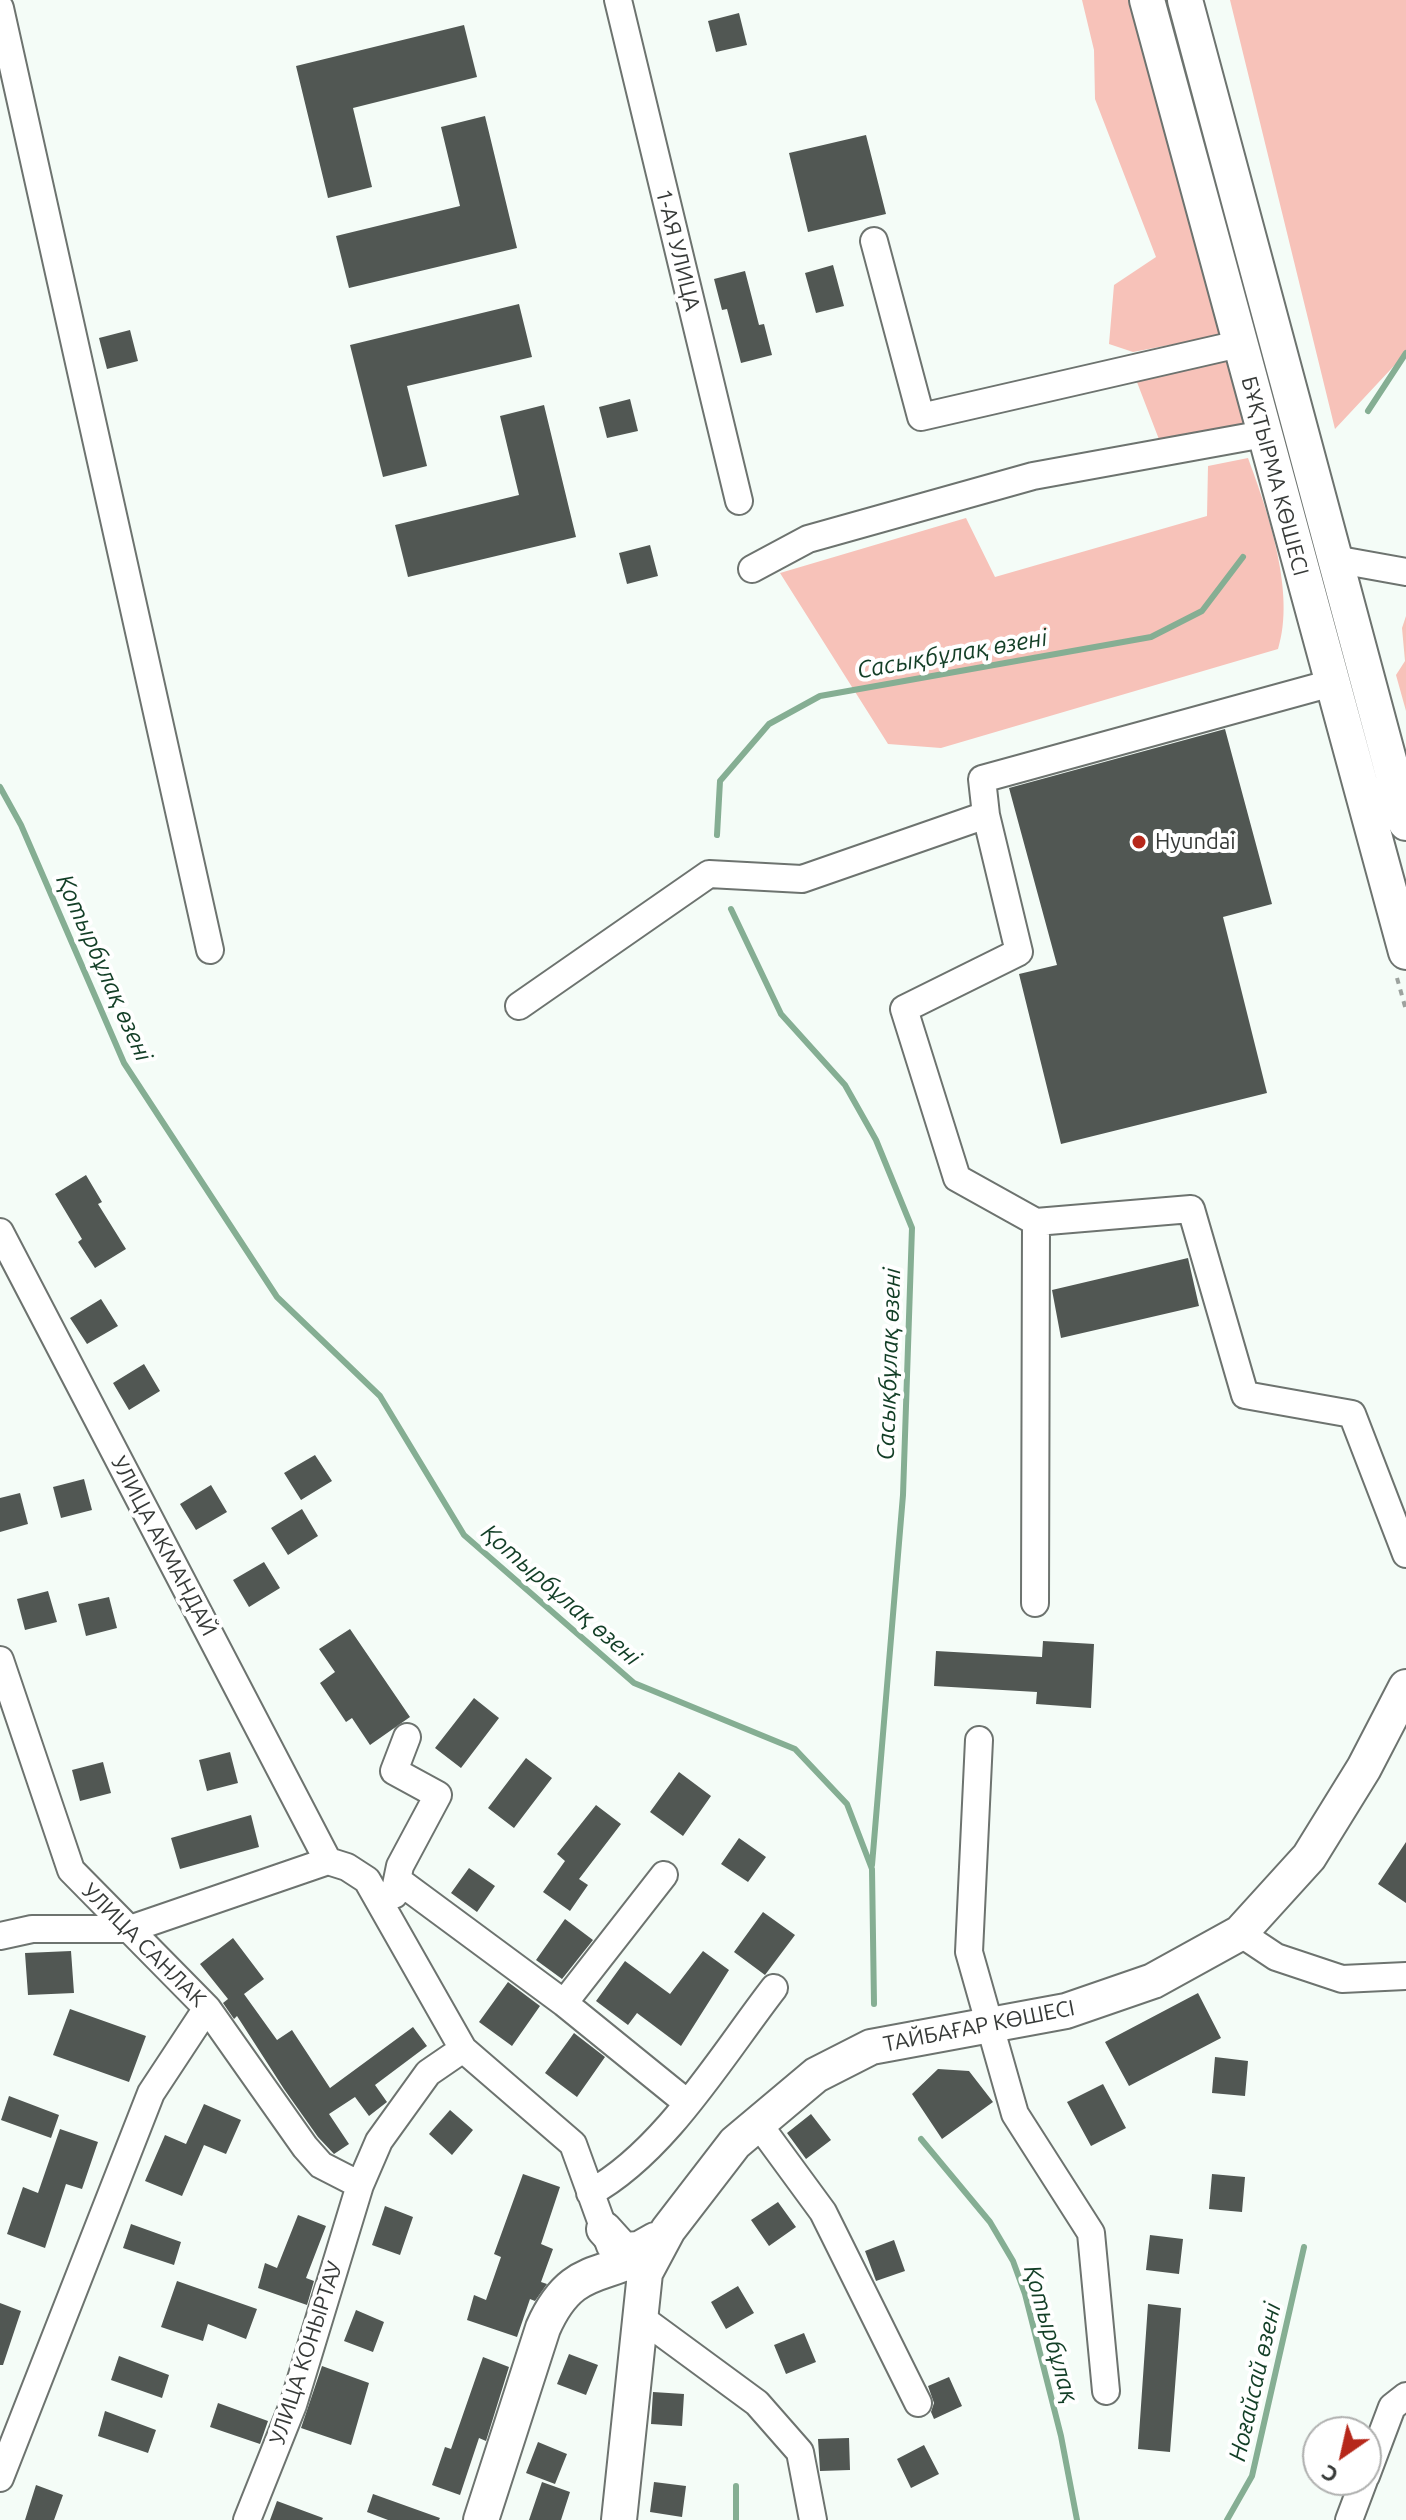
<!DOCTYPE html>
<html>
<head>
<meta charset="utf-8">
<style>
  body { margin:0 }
  #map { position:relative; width:1406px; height:2520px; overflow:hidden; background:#f4fcf7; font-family:Ubuntu,sans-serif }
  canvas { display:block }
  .north { position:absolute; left:1302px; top:2416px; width:80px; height:80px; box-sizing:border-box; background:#fff; border:2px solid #afb0af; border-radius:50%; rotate:214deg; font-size:22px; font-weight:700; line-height:32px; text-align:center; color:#373a38 }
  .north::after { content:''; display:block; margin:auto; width:28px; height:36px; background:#b6281b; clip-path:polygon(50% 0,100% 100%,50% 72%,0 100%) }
</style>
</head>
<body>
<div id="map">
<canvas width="1406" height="2520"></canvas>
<div class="north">С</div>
</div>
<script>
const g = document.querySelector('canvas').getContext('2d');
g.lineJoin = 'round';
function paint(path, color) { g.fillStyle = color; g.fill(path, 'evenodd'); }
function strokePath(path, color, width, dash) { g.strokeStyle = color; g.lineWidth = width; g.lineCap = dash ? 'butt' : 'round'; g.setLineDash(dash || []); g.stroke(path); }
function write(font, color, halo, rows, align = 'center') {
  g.font = font + ' Ubuntu,sans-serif'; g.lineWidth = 8; g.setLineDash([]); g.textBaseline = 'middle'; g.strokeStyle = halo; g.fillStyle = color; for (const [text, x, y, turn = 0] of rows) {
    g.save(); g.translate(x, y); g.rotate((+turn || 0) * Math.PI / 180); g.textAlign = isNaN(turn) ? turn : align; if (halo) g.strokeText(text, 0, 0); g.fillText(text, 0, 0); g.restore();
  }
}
const green = new Path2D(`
  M1082 0H1132L1222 335 1133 352 1109 344 1114 285 1156 257 1095 99 1094 50Z
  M1230 0H1406V353L1335 429Z
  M1227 356 1248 430 1160 442 1135 377Z
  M1248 458C1268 512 1296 593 1278 649L941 748 888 744 780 573 966 518 995 577 1207 516 1208 466Z
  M1406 616V711L1396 675 1405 661 1402 628Z`);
const stream = new Path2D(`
  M1368 411 1406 353
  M0 787 21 825 124 1063 277 1297 380 1396 464 1535 634 1683 795 1749 847 1804 872 1869 874 2004
  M717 835 720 781 769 724 820 696 1151 637 1202 611 1243 557
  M731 909 781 1014 845 1085 876 1140 912 1228 903 1495 872 1865
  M921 2139 990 2222 1013 2261 1025 2294 1061 2436 1077 2520
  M736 2486V2520
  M1227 2520 1252 2476 1304 2247`);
const building = new Path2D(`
  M739 13 747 45 716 52 708 21Z
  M464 25 477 77 353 108 372 187 328 198 296 66Z
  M485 116 517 248 349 288 336 236 460 206 441 127Z
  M866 135 886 214 808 232 789 153Z
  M833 265 844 306 816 313 805 273Z
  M745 271 759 325 764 324 772 355 741 363 727 309 722 310 714 279Z
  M519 304 532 357 407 386 427 466 383 477 350 345Z
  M130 330 138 361 107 369 99 338Z
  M630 399 638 431 607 438 599 407Z
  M544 405 576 537 408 577 395 525 519 495 500 416Z
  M650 545 658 576 627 584 619 553Z
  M1225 729 1272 904 1223 917 1267 1093 1061 1144 1019 974 1057 965 1009 788Z
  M86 1175 102 1202 98 1204 126 1249 95 1268 78 1242 82 1239 55 1194Z
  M1188 1258 1199 1306 1061 1338 1052 1290Z
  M101 1299 118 1326 87 1344 70 1318Z
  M144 1364 160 1391 129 1410 113 1383Z
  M315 1455 332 1481 301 1500 284 1473Z
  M84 1479 92 1510 61 1518 53 1487Z
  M211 1485 227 1512 196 1530 180 1504Z
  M20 1493 28 1524 0 1532V1498Z
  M302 1509 318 1536 288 1555 271 1528Z
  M264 1562 280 1588 249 1607 233 1580Z
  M48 1591 57 1622 25 1630 17 1599Z
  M109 1597 117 1628 86 1636 78 1604Z
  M350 1629 410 1717 370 1745 352 1718 346 1722 320 1683 335 1672 319 1649Z
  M1043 1641 1094 1644 1091 1708 1036 1704 1037 1692 934 1686 936 1651 1042 1657Z
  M474 1698 499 1718 461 1768 435 1748Z
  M230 1752 238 1783 207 1791 199 1760Z
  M526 1758 552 1778 514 1828 488 1808Z
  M103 1762 111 1793 80 1801 72 1770Z
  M679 1772 711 1796 683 1836 650 1812Z
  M596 1805 621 1824 579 1879 588 1885 570 1911 543 1892 565 1861 557 1854Z
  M251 1815 259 1847 180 1869 171 1838Z
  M739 1838 766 1857 748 1882 721 1864Z
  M1406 1842V1903L1378 1884Z
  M469 1868 495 1886 477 1912 451 1893Z
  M763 1912 795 1935 765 1975 734 1952Z
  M565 1919 593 1940 562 1979 536 1960Z
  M233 1938 264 1979 244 1994 277 2040 292 2030 330 2088 413 2027 427 2046 375 2085 387 2102 369 2116 355 2097 329 2114 349 2144 334 2154 318 2137 284 2089 237 2016 234 2019 223 2003 228 1999 200 1964Z
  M71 1951 74 1993 28 1995 25 1953Z
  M703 1951 729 1970 681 2046 637 2013 628 2025 596 2001 625 1961 670 1994Z
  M508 1982 540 2006 512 2046 479 2022Z
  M1198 1993 1221 2038 1129 2086 1105 2042Z
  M70 2009 146 2036 129 2082 53 2055Z
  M574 2033 605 2057 577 2097 545 2073Z
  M1215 2057 1248 2061 1245 2096 1212 2093Z
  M938 2069 969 2071 993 2102 942 2139 912 2094Z
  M1103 2084 1126 2128 1091 2146 1067 2102Z
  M9 2096 59 2115 51 2138 1 2120Z
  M204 2104 241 2120 226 2154 204 2145 182 2196 145 2181 165 2135 186 2144Z
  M450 2110 473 2130 452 2155 429 2134Z
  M811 2114 831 2140 806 2159 787 2133Z
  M60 2129 98 2142 82 2189 66 2184 45 2248 7 2234 23 2187 38 2193Z
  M523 2174 560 2187 541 2244 553 2249 541 2282 547 2284 535 2301 530 2299 517 2337 467 2320 474 2295 486 2300 501 2257 494 2254Z
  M1212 2174 1245 2177 1242 2212 1209 2209Z
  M778 2202 796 2227 769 2246 751 2220Z
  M385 2206 413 2217 400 2255 372 2245Z
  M298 2215 326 2226 306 2278 314 2281 307 2305 258 2288 265 2263 277 2268Z
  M131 2224 181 2242 174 2265 123 2248Z
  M1150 2235 1183 2239 1179 2274 1146 2270Z
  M894 2240 905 2271 876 2281 865 2251Z
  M177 2281 257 2309 246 2339 208 2324 203 2341 161 2327Z
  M738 2286 754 2313 726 2329 711 2302Z
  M0 2303 21 2311 3 2365H0Z
  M1148 2304 1181 2308 1170 2452 1138 2449Z
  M356 2310 384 2322 373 2352 344 2341Z
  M804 2333 816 2362 786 2374 774 2345Z
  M569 2354 598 2365 586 2395 557 2384Z
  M119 2356 169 2375 162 2398 111 2380Z
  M483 2357 509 2367 486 2441 479 2438 460 2495 432 2485 445 2447 451 2449Z
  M322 2366 369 2383 351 2445 301 2428Z
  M949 2377 962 2406 934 2419 931 2412 934 2403 928 2386Z
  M653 2392 684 2394 682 2426 651 2424Z
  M218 2403 268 2421 260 2444 210 2427Z
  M105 2411 156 2430 148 2453 98 2436Z
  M849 2438 850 2470 820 2471 818 2439Z
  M538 2442 567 2454 555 2484 526 2473Z
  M924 2445 939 2474 911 2488 897 2459Z
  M542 2482 570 2492 561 2520H529Z
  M654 2482 686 2486 682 2517 650 2512Z
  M36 2485 63 2495 54 2520H25Z
  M373 2494 440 2518 439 2520H388L367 2512Z
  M277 2501 323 2518 322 2520H270Z`);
const path = new Path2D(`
  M1397 978 1406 1010`);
const minor = new Path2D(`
  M618 0 739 501
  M0 8 210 950
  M874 241 921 417 1239 344
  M1334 559 1406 572
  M752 569 808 539 1033 476 1264 434
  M986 815 1019 952 904 1009 957 1178 1036 1222 1035 1603
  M519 1006 709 874 802 879 986 815 982 779 1332 683
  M1036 1222 1191 1209 1245 1395 1352 1414 1406 1554
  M0 1232 328 1861
  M0 1660 71 1870 207 2008 305 2147 321 2165 360 2185
  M979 1740 969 1952 1015 2114 1091 2233 1106 2391
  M399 1881 564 2003 686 2102
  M394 1895 400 1866 438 1795 394 1771 407 1737
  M1240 1933 1276 1957 1342 1979 1406 1976
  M0 1936 32 1929H130L328 1861 347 1867 367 1880 463 2049 573 2144 610 2246
  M564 2003 664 1875
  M757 2122 823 2212 918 2403
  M590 2193C665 2152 722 2055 774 1988
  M640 2317 757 2403 800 2452 813 2520
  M1366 2476 1392 2407 1406 2396
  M0 2478 151 2093 207 2008
  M247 2520 293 2405 360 2185 379 2141 428 2073 463 2049
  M1349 2520 1364 2480`);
const major = new Path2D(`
  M1147 0 1406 952
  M1185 0 1406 823
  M604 2229 623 2250 639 2249 655 2240
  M481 2520 543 2328C576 2253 615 2286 660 2239
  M619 2520 645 2273 668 2230 735 2143 816 2075 871 2047 1066 2011 1153 1981 1240 1933 1309 1857 1364 1768 1406 1687`);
const markers = [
  [1139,842,8,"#b6281b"]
];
const streetNames = [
  ["1-АЯ УЛИЦА",678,250,76],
  ["БҰҚТЫРМА КӨШЕСІ",1275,476,75],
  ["УЛИЦА АКМАНДАЙ",164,1546,62],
  ["УЛИЦА САНЛАК",144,1945,45],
  ["ТАЙБАҒАР КӨШЕСІ",979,2026,-11],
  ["УЛИЦА КОНЫРТАУ",306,2353,-72]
];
const poiNames = [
  ["Hyundai",1155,842]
];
const waterNames = [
  ["Сасықбұлақ өзені",952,654,-10],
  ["Қотырбұлақ өзені",104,968,66],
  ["Сасықбұлақ өзені",889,1364,-88],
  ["Қотырбұлақ өзені",561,1595,41],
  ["Қотырбұлақ",1051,2334,74],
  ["Ноғайсай өзені",1255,2382,-77]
];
paint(green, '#f7c2b9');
strokePath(stream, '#85ae93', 6);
paint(building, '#515753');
strokePath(minor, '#6d736f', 30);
strokePath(major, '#6d736f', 38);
strokePath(path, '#9ca29e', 4, [6, 6]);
strokePath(minor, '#fff', 26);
strokePath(major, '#fff', 34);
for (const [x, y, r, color] of markers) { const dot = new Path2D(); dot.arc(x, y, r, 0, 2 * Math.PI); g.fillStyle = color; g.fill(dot); strokePath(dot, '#fff', 3); }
write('22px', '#373a38', '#fff', streetNames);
write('22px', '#373a38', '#fff', poiNames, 'left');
write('italic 24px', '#123e26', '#fff', waterNames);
</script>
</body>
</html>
